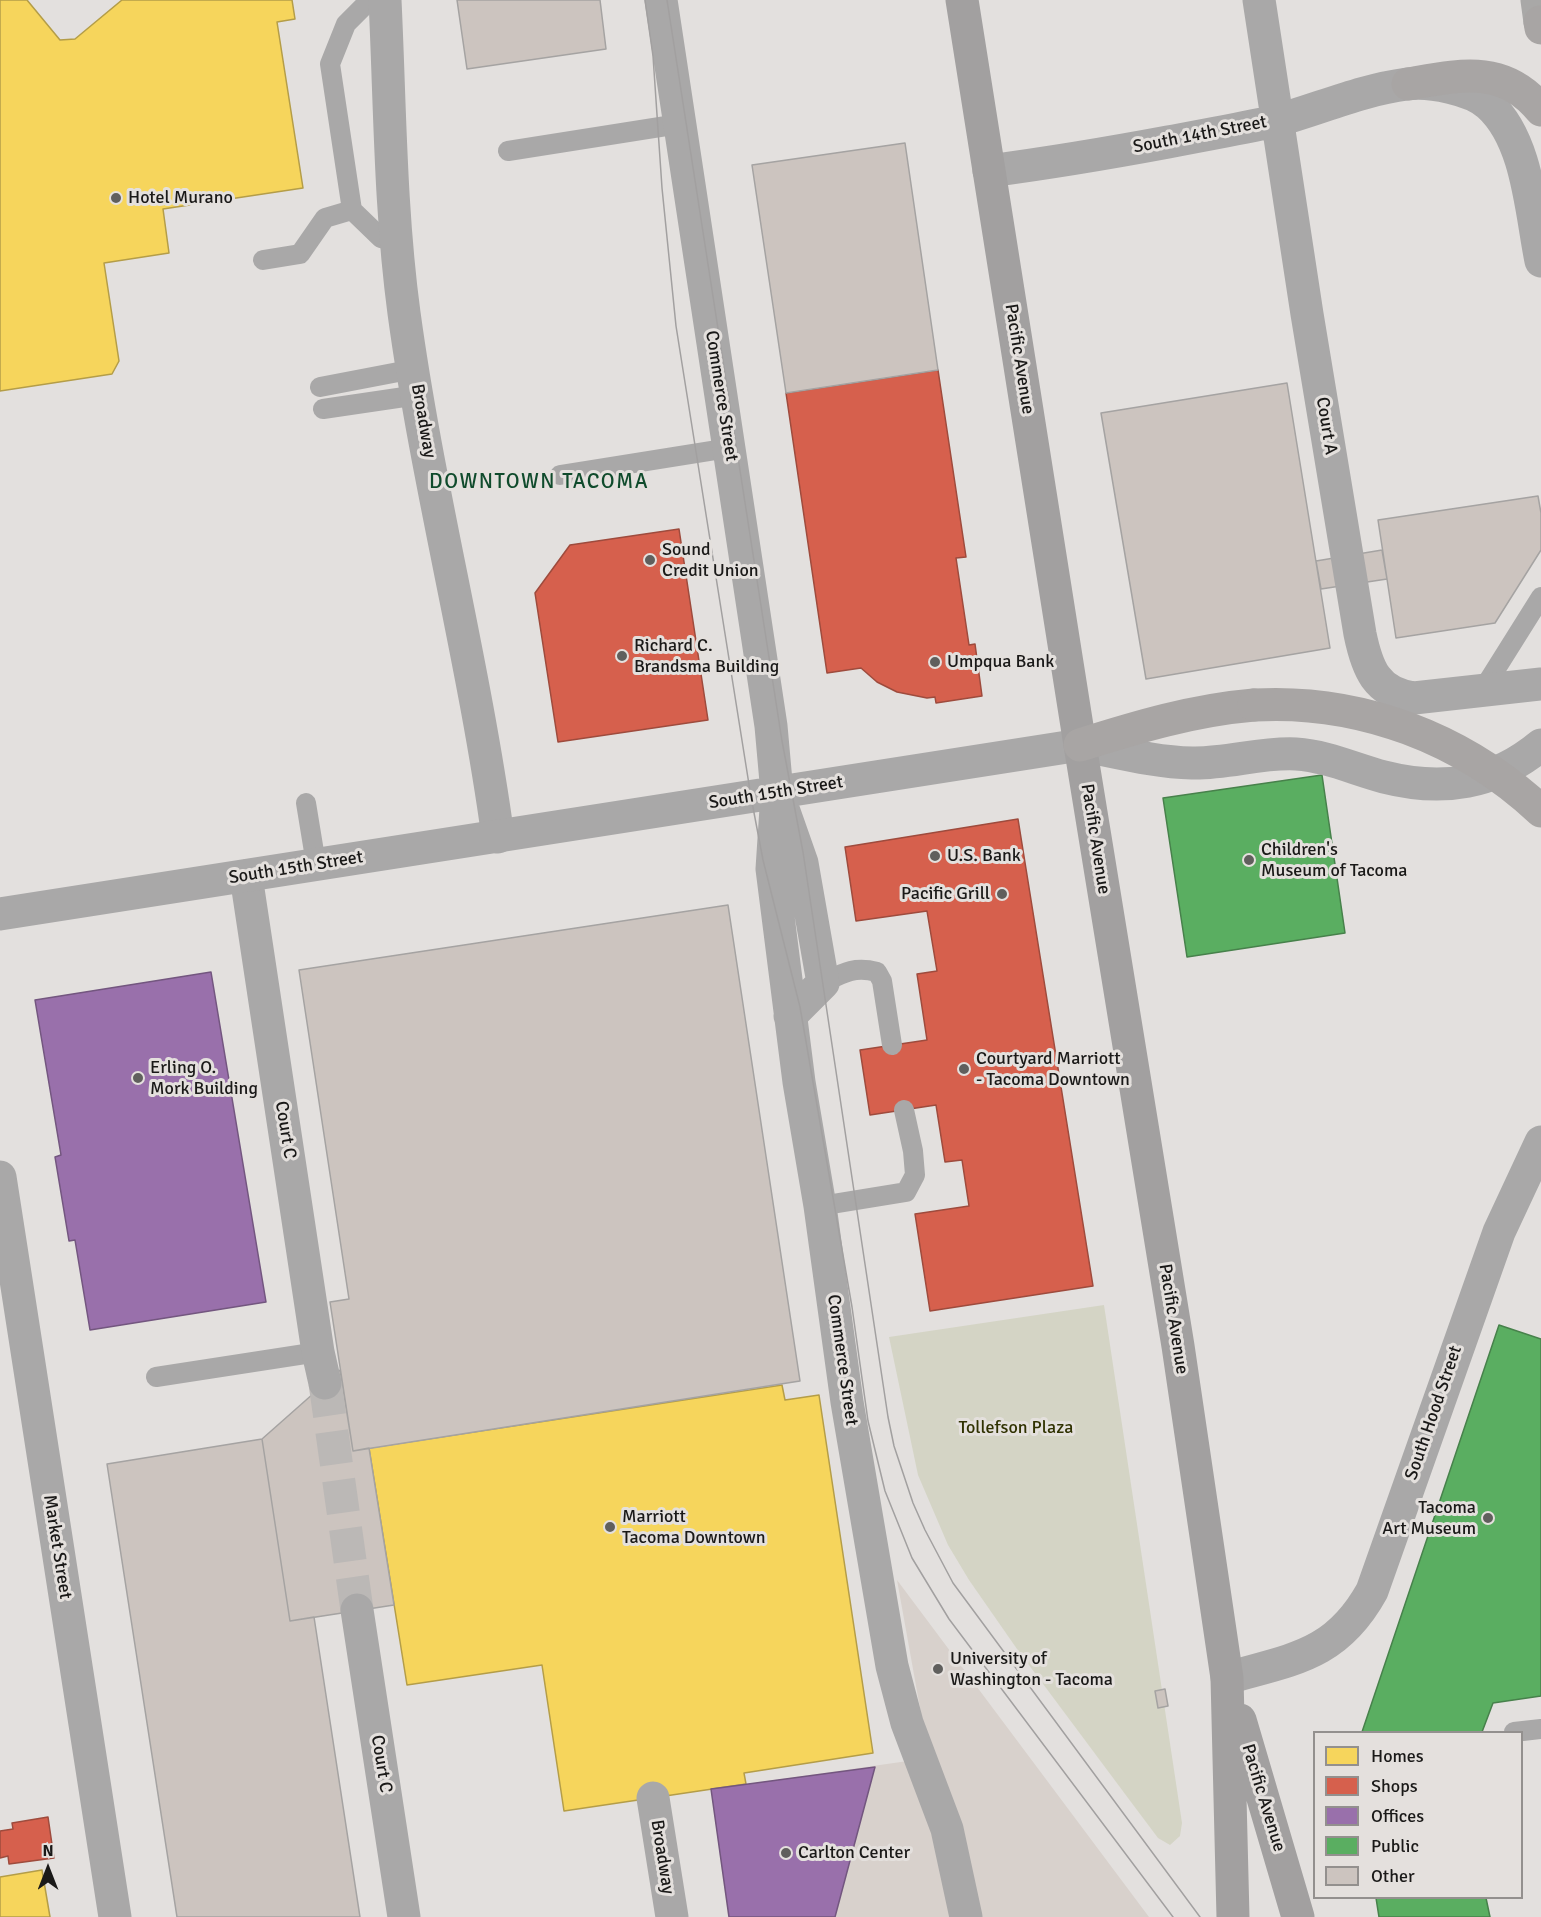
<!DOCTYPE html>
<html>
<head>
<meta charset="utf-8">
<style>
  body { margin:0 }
  #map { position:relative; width:1541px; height:1917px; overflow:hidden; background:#e3e0de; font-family:Signika,sans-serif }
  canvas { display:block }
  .legend { position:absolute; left:1313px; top:1731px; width:210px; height:168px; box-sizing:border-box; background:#e4e0dd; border:2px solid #93908e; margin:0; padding:8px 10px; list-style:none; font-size:18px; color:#1a1918 }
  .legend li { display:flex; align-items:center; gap:12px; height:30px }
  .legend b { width:30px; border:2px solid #93908e }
  .north { position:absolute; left:18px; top:1839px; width:60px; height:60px; -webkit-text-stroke:4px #e4e0dd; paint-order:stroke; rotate:0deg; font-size:16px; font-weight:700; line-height:24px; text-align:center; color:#1a1918 }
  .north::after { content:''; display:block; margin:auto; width:21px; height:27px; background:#1a1918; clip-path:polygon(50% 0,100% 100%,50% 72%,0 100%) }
</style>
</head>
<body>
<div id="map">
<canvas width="1541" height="1917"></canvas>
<ul class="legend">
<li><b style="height:16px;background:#f6d55c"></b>Homes</li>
<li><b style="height:16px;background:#d6604d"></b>Shops</li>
<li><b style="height:16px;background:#9970ab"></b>Offices</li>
<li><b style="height:16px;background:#5aae61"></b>Public</li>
<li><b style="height:16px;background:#ccc4bf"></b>Other</li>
</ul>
<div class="north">N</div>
</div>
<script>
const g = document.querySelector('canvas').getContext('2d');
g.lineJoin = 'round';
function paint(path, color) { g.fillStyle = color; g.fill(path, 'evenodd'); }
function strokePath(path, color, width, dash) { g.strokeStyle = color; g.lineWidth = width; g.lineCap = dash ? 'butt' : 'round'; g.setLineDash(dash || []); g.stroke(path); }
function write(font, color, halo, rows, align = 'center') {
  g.font = font + ' Signika,sans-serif'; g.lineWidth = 6; g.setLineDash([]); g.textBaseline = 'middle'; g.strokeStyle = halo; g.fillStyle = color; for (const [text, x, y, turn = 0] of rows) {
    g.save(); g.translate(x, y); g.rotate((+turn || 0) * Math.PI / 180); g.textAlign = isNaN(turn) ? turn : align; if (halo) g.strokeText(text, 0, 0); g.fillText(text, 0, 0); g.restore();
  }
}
const built = new Path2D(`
  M897 1580 1149 1917H728L711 1789 929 1758Z`);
const green = new Path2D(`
  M1104 1305 1182 1823 1180 1836 1170 1845 1158 1838 1128 1798 1017 1649 969 1580 948 1545 918 1475 889 1337Z`);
const homes = new Path2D(`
  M0 0H27L60 40 75 39 122 0H292L295 19 277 22 303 188 163 209 169 253 104 263 119 361 112 374 0 391Z
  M782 1385 785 1400 819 1395 873 1753 744 1773 746 1784 564 1811 542 1665 407 1685 369 1448Z
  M42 1870 50 1917H0V1877Z`);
const shops = new Path2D(`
  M938 370 966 557 956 558 969 645 975 644 982 696 936 703 935 697 927 698 897 692 877 682 861 668 827 673 786 393Z
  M679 529 708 720 558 742 535 593 570 545Z
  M1018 819 1093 1286 930 1311 915 1214 969 1206 962 1160 945 1162 936 1105 870 1115 860 1050 927 1040 917 974 937 971 927 911 856 921 845 847Z
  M48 1817 54 1858 9 1864 8 1856 0 1858V1831L13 1829 12 1823Z`);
const offices = new Path2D(`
  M211 972 266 1302 90 1330 75 1240 69 1241 55 1157 61 1155 35 1000Z
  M875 1767 835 1917H729L711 1789Z`);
const public = new Path2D(`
  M1322 775 1345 933 1187 957 1163 798Z
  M1499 1325 1541 1339V1696L1493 1703 1482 1732H1362Z
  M1376 1898H1486L1490 1917H1379Z`);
const building = new Path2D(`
  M457 0H600L606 49 467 69Z
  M905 143 938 370 786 393 752 165Z
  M1287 383 1330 648 1146 679 1101 413Z
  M1538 496 1541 513V550L1495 623 1396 638 1378 520Z
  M1382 550 1387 579 1321 589 1316 561Z
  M728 905 800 1381 353 1451 330 1302 349 1299 299 970Z
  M340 1370 353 1451 369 1448 394 1605 290 1621 262 1439Z
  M262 1439 290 1621 314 1617 360 1917H177L107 1464Z
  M1165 1689 1168 1706 1158 1708 1155 1691Z`);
const minorTunnel = new Path2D(`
  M325 1383 357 1610`);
const service = new Path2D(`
  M370 0 346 24 330 64 352 210 381 238 397 242
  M508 151 679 124
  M263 260 300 254 325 218 352 210
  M320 387 414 369
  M323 409 418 395
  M560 475 729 448
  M1482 691 1541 597
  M306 803 316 864
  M823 983C843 973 854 966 877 972L882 981 892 1045
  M820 1206 906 1192 915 1175 913 1151 904 1110
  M156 1377 318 1352
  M1514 1732 1541 1729`);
const minor = new Path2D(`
  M385 0C390 104 390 209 404 313 428 489 474 661 498 837
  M1259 0 1307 314 1360 634C1367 668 1376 693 1414 698L1541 684
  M989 171C1049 163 1109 153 1168 142 1204 135 1240 129 1275 121 1319 109 1361 90 1407 84 1429 81 1472 89 1489 105 1528 140 1531 212 1541 261
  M1080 745C1117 752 1154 762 1192 763 1227 764 1261 752 1296 754 1327 756 1354 769 1384 777 1443 792 1494 784 1541 745
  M246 876 318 1352 325 1383
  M357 1610 404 1917
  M653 1798 672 1917`);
const tertiary = new Path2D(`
  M661 0 771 726 777 793 772 869 799 1082 820 1206 847 1402 892 1666 907 1723 947 1829 966 1917
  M782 806 802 863 823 983 790 1016
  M0 914 1080 745
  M0 1177 115 1917
  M1227 1678C1293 1659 1336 1656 1372 1591L1499 1232 1541 1142`);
const secondary = new Path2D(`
  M1537 0 1540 22`);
const primary = new Path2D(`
  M962 0 1080 745 1178 1346 1227 1678 1233 1917
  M1240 1720 1298 1917`);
const motorway = new Path2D(`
  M1540 22 1541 28
  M1408 84C1460 75 1504 64 1541 110
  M1080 745C1137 727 1194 710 1254 705`);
const tram = new Path2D(`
  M645 0 653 56 662 188 676 326 751 797 763 860 800 1007 852 1307 868 1421 885 1491 912 1558 949 1619 1173 1917
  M667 0 782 741 803 852 888 1417 894 1446 913 1503 925 1530 953 1583 1200 1917`);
const motorwayBridge = new Path2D(`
  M1254 705C1360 699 1463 738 1541 811`);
const markers = [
  [116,198,6,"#605f5d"],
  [650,560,6,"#605f5d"],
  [622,656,6,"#605f5d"],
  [935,662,6,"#605f5d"],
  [935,856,6,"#605f5d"],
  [1249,860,6,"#605f5d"],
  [1002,894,6,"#605f5d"],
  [964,1069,6,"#605f5d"],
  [138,1078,6,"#605f5d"],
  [1488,1518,6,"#605f5d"],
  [610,1527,6,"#605f5d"],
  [938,1669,6,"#605f5d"],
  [786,1853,6,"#605f5d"]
];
const streetNames = [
  ["South 14th Street",1200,135,-11],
  ["Pacific Avenue",1019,359,81],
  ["Commerce Street",721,396,81],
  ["Broadway",423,421,80],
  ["Court A",1326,426,81],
  ["South 15th Street",776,793,-9],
  ["Pacific Avenue",1095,839,81],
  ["South 15th Street",296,868,-9],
  ["Court C",285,1130,81],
  ["Pacific Avenue",1173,1319,81],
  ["Commerce Street",842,1360,82],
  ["South Hood Street",1434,1413,-71],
  ["Market Street",57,1547,81],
  ["Court C",381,1764,81],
  ["Pacific Avenue",1263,1798,73],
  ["Broadway",662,1857,81]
];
const poiNames = [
  ["Hotel Murano",128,198],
  ["Sound",662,550],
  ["Credit Union",662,571],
  ["Richard C.",634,646],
  ["Brandsma Building",634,667],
  ["Umpqua Bank",947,662],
  ["Children's",1261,850],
  ["Museum of Tacoma",1261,871],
  ["U.S. Bank",947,856],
  ["Pacific Grill",990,894,"right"],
  ["Courtyard Marriott",976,1059],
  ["- Tacoma Downtown",976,1080],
  ["Erling O.",150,1068],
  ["Mork Building",150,1089],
  ["Tacoma",1476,1508,"right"],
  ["Art Museum",1476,1529,"right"],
  ["Marriott",622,1517],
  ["Tacoma Downtown",622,1538],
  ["University of",950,1659],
  ["Washington - Tacoma",950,1680],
  ["Carlton Center",798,1853]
];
const parkNames = [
  ["Tollefson Plaza",1016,1428]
];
const quarterNames = [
  ["DOWNTOWN TACOMA",539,482]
];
paint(built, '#d8d1cc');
paint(green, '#d4d4c5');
paint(homes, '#f6d55c');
strokePath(homes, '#b49d48', 1.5);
paint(shops, '#d6604d');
strokePath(shops, '#9e4b3d', 1.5);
paint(offices, '#9970ab');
strokePath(offices, '#73567f', 1.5);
paint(public, '#5aae61');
strokePath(public, '#47814b', 1.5);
paint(building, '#ccc4bf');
strokePath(building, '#a5a3a2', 1.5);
strokePath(minorTunnel, '#bbb8b6', 33, [33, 16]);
strokePath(service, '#a9a8a8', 20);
strokePath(minor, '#a9a8a8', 33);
strokePath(tertiary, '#a9a8a8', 33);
strokePath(secondary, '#a9a8a7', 33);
strokePath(primary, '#a2a0a0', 33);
strokePath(motorway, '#a8a5a4', 33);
strokePath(tram, '#a2a0a0', 1.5);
strokePath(motorwayBridge, '#a8a5a4', 33);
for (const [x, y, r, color] of markers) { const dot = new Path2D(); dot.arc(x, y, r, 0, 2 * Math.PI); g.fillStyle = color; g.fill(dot); strokePath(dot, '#e4e0dd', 2); }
write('18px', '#1a1918', '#e4e0dd', streetNames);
write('18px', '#1a1918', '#e4e0dd', poiNames, 'left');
write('18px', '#303202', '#e4e0dd', parkNames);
g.letterSpacing = '1.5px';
write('21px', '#104b2c', '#e4e0dd', quarterNames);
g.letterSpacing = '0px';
</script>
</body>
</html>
